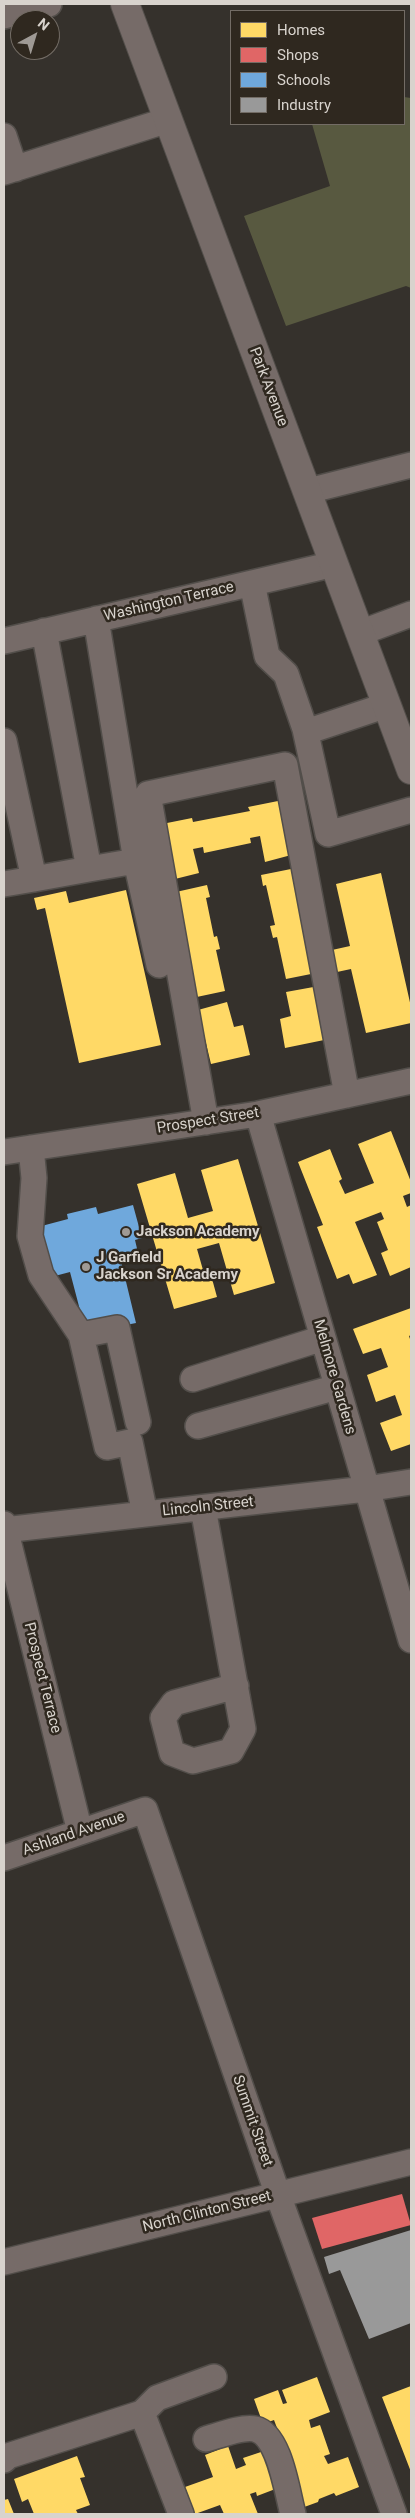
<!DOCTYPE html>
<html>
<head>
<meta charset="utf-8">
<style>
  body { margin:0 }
  #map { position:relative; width:415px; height:2518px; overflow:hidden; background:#35312c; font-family:Roboto,sans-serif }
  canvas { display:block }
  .frame { position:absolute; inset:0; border:5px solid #d8d3cd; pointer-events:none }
  .legend { position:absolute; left:230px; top:10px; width:175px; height:115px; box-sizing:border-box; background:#2f281f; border:1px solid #736c65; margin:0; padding:6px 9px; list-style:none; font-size:15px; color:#d8d3cd }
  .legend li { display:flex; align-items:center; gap:10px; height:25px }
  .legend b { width:25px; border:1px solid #736c65 }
  .north { position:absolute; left:10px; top:10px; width:50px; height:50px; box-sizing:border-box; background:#2f281f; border:1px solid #736c65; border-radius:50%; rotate:39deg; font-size:14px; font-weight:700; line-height:20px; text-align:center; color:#d8d3cd }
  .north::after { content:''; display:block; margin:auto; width:18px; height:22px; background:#9f9a95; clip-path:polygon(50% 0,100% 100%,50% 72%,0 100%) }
</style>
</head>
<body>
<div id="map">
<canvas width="415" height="2518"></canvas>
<div class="frame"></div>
<ul class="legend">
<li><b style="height:14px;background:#ffd966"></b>Homes</li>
<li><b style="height:14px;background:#e06666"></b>Shops</li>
<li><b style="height:14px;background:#6fa8dc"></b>Schools</li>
<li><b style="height:14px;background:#999"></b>Industry</li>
</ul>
<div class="north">N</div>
</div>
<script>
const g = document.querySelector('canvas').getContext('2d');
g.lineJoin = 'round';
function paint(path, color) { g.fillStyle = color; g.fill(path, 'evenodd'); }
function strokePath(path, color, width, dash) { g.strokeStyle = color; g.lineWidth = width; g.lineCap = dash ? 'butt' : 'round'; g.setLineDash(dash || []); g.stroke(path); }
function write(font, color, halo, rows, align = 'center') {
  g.font = font + ' Roboto,sans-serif'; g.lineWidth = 5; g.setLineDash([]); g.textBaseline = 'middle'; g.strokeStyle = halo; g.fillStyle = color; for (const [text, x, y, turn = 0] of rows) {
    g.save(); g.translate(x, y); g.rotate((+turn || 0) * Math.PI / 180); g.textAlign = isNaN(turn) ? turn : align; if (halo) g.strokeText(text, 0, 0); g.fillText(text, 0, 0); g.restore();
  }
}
const forest = new Path2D(`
  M404 97 411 98V288L406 286 286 326 244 216 330 186 312 124H404Z`);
const homes = new Path2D(`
  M283 800 295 854 265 862 260 836 250 838 251 843 204 853 203 847 193 849 199 873 167 881 157 825 192 818 193 822 250 811 248 807Z
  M291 869 304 930 316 973 286 979 277 937 273 938 270 926 275 925 266 885 263 886 261 875Z
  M381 873 411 1007V1023L366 1033 351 969 337 972 332 950 350 946 336 884Z
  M207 885 210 897 206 898 214 937 217 936 220 949 216 950 225 991 192 998 176 892Z
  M126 890 161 1045 79 1063 45 908 37 910 34 898 66 891 69 903Z
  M319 986 329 1039 285 1048 280 1019 291 1016 286 992Z
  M227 1002 234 1027 243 1025 250 1055 211 1064 198 1010Z
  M391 1131 411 1182V1193L403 1196 407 1207 411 1205V1267L390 1276 381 1253 388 1250 377 1222 384 1219 381 1212 355 1222 377 1275 353 1284 349 1274 337 1279 317 1227 323 1225 298 1162 330 1149 342 1179 339 1181 345 1194 374 1183 358 1144Z
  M238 1159 275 1283 234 1295 219 1243 197 1249 205 1277 211 1275 217 1297 174 1309 137 1184 175 1173 188 1218 213 1211 201 1170Z
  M411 1308V1335L409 1336 411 1342V1444L391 1451 380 1423 402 1415 395 1395 376 1402 367 1375 388 1367 381 1348 363 1354 353 1329Z
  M317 2377 330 2412 309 2420 311 2428 320 2425 330 2454 324 2456 328 2464 348 2457 359 2487 336 2496 334 2493 319 2499 318 2502 296 2510 272 2430 277 2428 274 2420 263 2424 254 2399 278 2390 283 2404 287 2403 282 2390Z
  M411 2386V2472L382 2397Z
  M228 2446 236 2469 246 2465 243 2458 264 2451 278 2488 257 2496 256 2492 250 2494 258 2514H224L220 2505 195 2514 185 2487 213 2477 205 2455Z
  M77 2456 85 2477 80 2478 90 2505 76 2510 78 2514H34L28 2499 22 2502 14 2479Z
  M8 2499 14 2514H4V2500Z`);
const shops = new Path2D(`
  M402 2194 411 2225 322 2249 312 2218Z`);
const schools = new Path2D(`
  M133 1205 142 1238 135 1240 139 1257 121 1261 136 1323 86 1333 70 1272 51 1277 34 1228 68 1219 67 1214 96 1207 98 1214Z`);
const industry = new Path2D(`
  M411 2230V2323L369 2339 340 2270 329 2274 324 2257Z`);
const minor = new Path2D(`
  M4 16 49 4
  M4 136 15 169
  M4 172 168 120
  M308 491 411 465
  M252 583 267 656 286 674 305 729 328 834 411 810
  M360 633 411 614
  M4 641 334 564
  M306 732 387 705
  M4 741 34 879 89 869 44 631
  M136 861 159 965
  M89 869 136 861 96 619
  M4 884 34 879
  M258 1114 411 1640
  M206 1122 148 794 285 765 347 1095
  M31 1148 34 1178 30 1236 41 1275 81 1335 107 1447 130 1442 145 1514
  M4 1152 258 1114 411 1081
  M81 1335 117 1328 138 1422
  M193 1379 323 1338
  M198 1426 337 1387
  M203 1508 243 1729 231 1751 193 1761 172 1753 163 1718 174 1703 236 1686
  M4 1524 80 1832
  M4 1530 366 1489 411 1482
  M4 1858 145 1810 278 2195 394 2514
  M4 2262 411 2162
  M142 2413 157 2398 214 2377
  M206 2439C217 2436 243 2426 255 2429 280 2435 287 2493 293 2514
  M4 2460 8 2456 142 2413 181 2514`);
const major = new Path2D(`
  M125 4 411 770`);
const markers = [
  [126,1232,5,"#9f9a95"],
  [86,1267,5,"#9f9a95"]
];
const streetNames = [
  ["Park Avenue",268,387,69],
  ["Washington Terrace",169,602,-13],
  ["Prospect Street",208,1121,-9],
  ["Melmore Gardens",334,1377,74],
  ["Lincoln Street",208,1507,-6],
  ["Prospect Terrace",42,1678,76],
  ["Ashland Avenue",74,1834,-19],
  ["Summit Street",252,2121,71],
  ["North Clinton Street",207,2212,-14]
];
const poiNames = [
  ["Jackson Academy",136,1232],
  ["J Garfield",96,1258],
  ["Jackson Sr Academy",96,1275]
];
paint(forest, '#585940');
paint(homes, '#ffd966');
paint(shops, '#e06666');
paint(schools, '#6fa8dc');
paint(industry, '#999');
strokePath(minor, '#524e4a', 28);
strokePath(major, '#524e4a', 30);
strokePath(minor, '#766b68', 25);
strokePath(major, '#766b68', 28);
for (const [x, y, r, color] of markers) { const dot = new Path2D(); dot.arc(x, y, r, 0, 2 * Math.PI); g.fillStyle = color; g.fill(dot); strokePath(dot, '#2f281f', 2); }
write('15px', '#d8d3cd', '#2f281f', streetNames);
write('bold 15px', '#d8d3cd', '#2f281f', poiNames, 'left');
</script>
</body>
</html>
